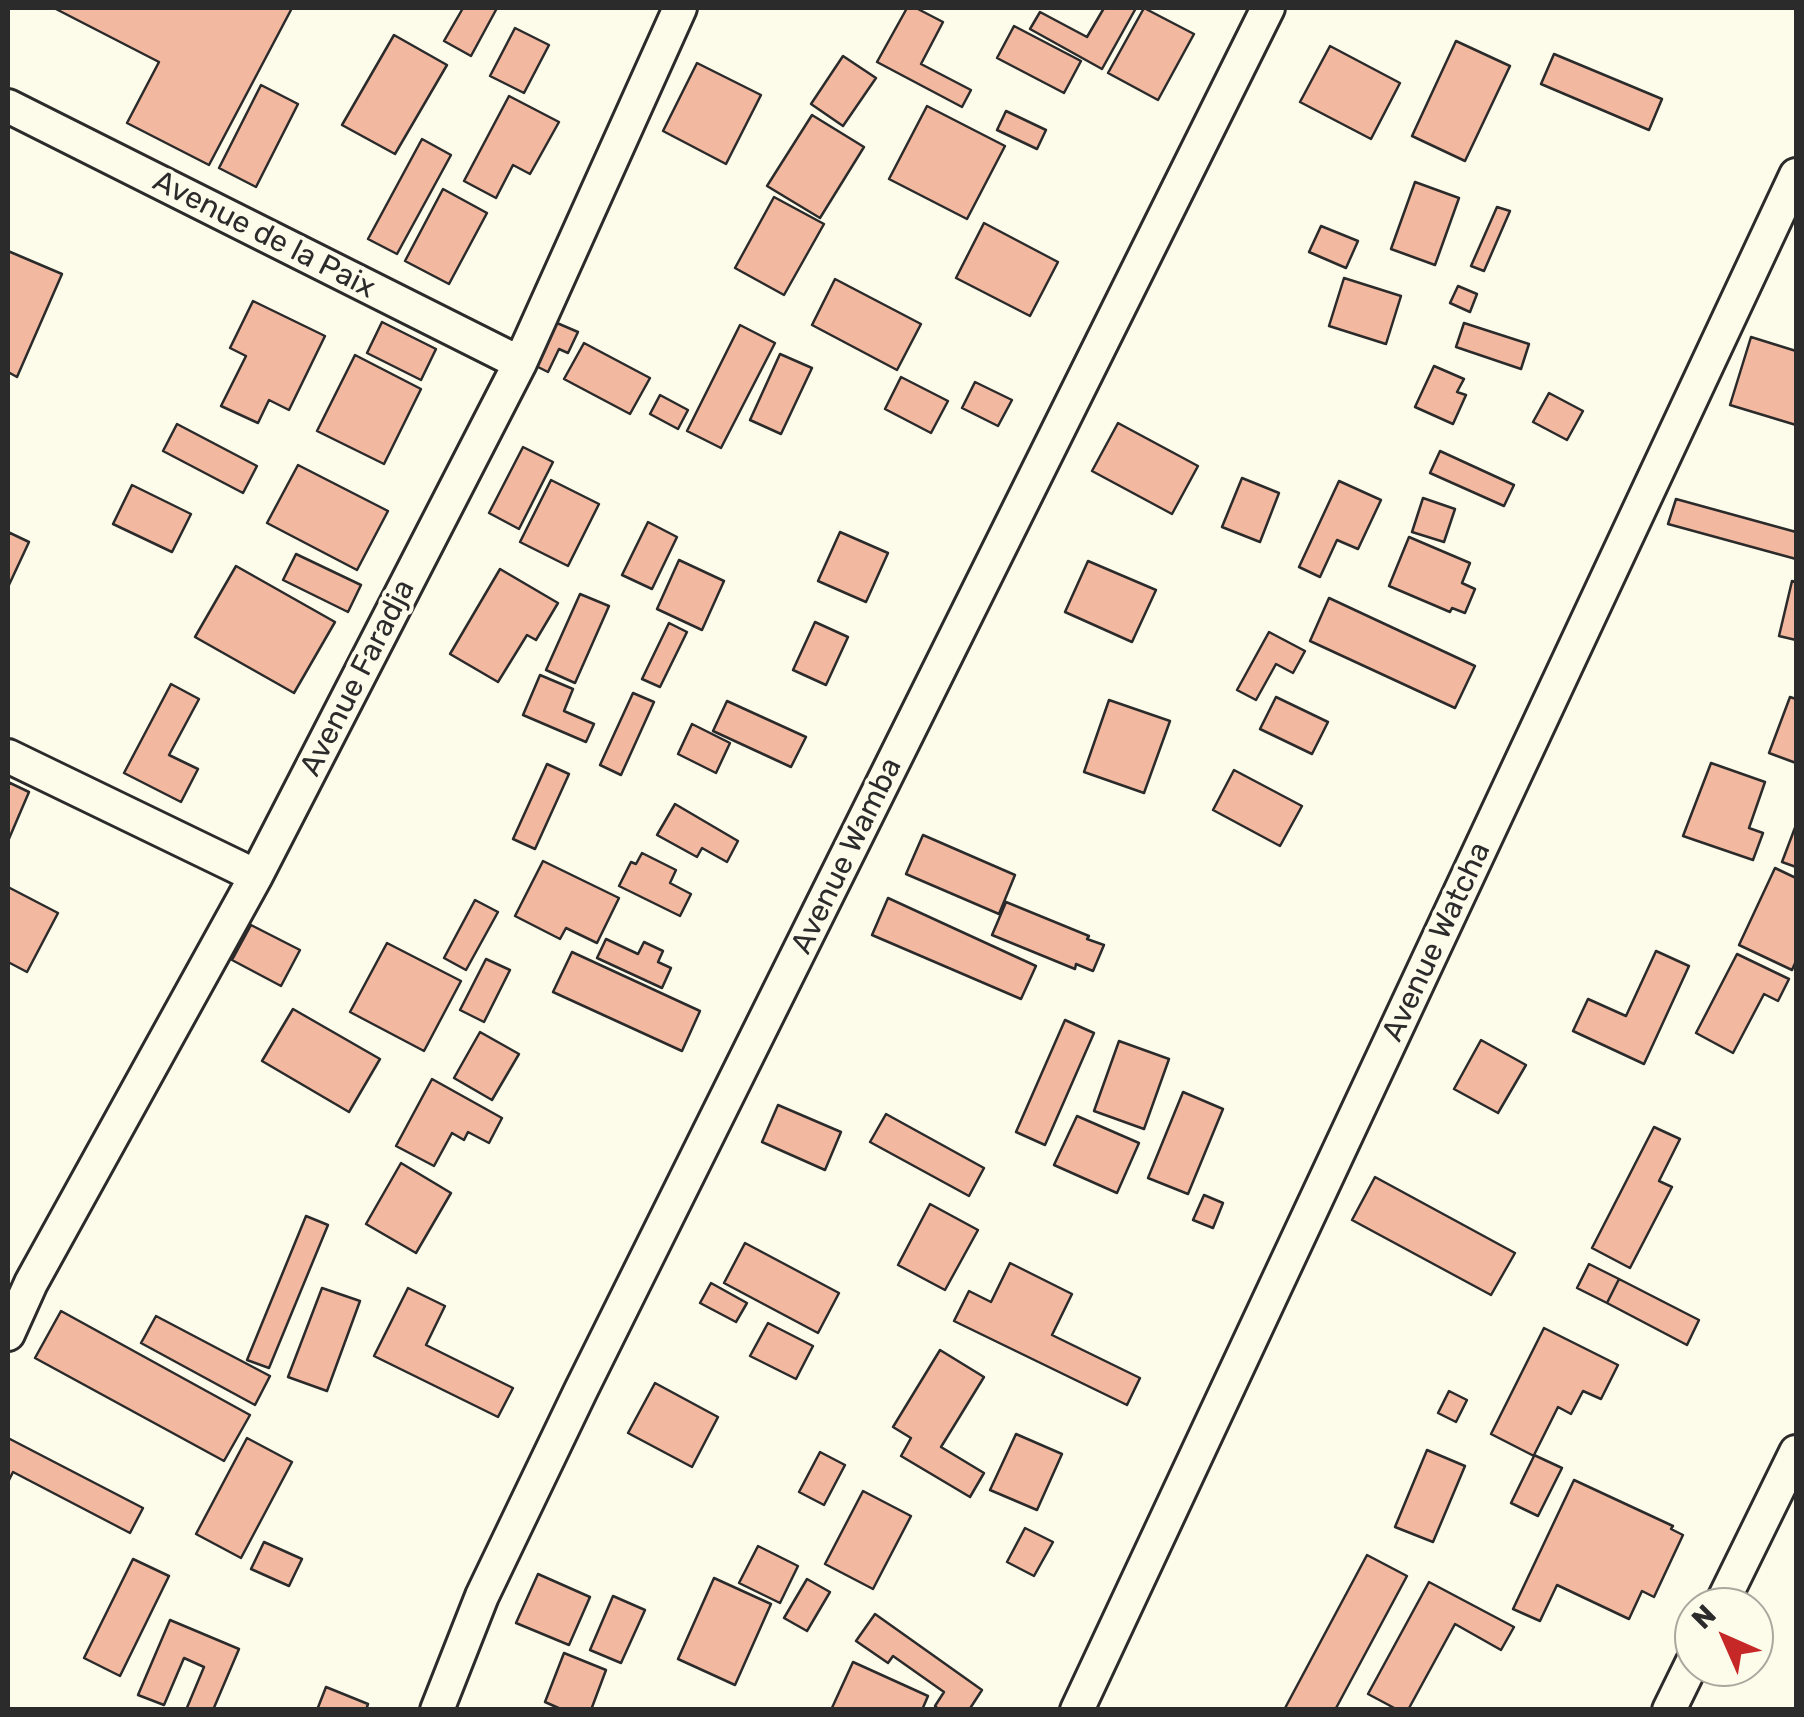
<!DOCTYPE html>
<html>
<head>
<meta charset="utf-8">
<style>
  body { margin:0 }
  #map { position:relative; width:1804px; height:1717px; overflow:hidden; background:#fdfbea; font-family:Rubik,sans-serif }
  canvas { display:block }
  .frame { position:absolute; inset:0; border:10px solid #2b2b2b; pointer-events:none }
  .north { position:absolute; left:1674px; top:1587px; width:100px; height:100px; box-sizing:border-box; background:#fdfbea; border:2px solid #a9a89e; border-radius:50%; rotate:315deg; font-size:28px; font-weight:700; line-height:40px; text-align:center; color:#2b2b2b }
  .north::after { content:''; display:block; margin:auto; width:35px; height:45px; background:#c62828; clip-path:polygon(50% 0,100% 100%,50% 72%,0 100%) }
</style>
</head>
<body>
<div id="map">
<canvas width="1804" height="1717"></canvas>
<div class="frame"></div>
<div class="north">N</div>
</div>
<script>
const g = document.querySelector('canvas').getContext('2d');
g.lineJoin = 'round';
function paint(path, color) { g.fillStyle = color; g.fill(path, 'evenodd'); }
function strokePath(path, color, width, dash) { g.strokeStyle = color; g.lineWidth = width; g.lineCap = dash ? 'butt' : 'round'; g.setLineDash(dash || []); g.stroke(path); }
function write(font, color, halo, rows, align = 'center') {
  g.font = font + ' Rubik,sans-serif'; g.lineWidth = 8; g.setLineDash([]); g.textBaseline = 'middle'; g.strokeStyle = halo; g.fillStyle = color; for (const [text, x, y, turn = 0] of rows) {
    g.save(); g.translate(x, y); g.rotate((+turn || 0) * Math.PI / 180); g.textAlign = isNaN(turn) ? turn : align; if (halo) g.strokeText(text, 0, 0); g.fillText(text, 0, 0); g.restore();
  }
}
const building = new Path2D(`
  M54 8H292L209 165 127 123 159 62Z
  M463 8H497L471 56 444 41Z
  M907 8H916L943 22 921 64 971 90 962 107 877 62Z
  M1104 8H1136L1102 69 1030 29 1040 12 1087 37Z
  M1144 8 1194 34 1158 100 1108 73Z
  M1014 26 1081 61 1064 93 997 58Z
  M515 28 549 45 524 93 490 76Z
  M394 35 447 65 395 154 342 125Z
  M1456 41 1510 66 1465 161 1412 136Z
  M1330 46 1400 83 1371 139 1300 102Z
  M1554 54 1662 99 1649 130 1541 84Z
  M843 56 876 78 843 126 811 104Z
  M697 63 761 95 726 164 663 131Z
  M261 85 298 104 256 187 219 168Z
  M509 96 559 122 530 174 513 165 496 198 464 181Z
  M927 106 1005 146 967 219 889 179Z
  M1006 111 1046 130 1037 149 997 130Z
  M812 115 864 147 820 218 767 186Z
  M422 139 451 155 397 254 368 239Z
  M1415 182 1459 198 1435 265 1391 249Z
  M443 189 487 213 449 284 405 261Z
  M774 197 824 224 784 295 735 268Z
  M1497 207 1510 211 1484 271 1471 266Z
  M984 223 1058 262 1030 316 956 278Z
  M1321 226 1358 241 1346 268 1309 252Z
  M8 251 62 274 17 377 8 372Z
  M1344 278 1401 296 1386 344 1329 326Z
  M835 279 921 324 897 370 812 325Z
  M1458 286 1477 294 1470 312 1450 303Z
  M253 301 325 336 289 410 269 400 258 423 221 406 246 356 230 348Z
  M550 320 578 332 568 353 559 349 548 372 530 363Z
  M382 322 436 349 421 380 367 353Z
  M1464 323 1529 344 1521 369 1456 347Z
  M740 325 775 343 721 448 687 431Z
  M1751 337 1796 351V425L1730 405Z
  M584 343 650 378 630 414 564 379Z
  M780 354 812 368 781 434 750 420Z
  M355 355 421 389 384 464 317 431Z
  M1434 366 1464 379 1457 392 1466 395 1453 424 1415 407Z
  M901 377 948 401 931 433 885 409Z
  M975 382 1012 400 998 426 962 408Z
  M1549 393 1583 411 1567 440 1533 422Z
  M660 395 688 410 678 429 650 414Z
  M1118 423 1198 466 1172 514 1092 471Z
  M177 424 257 466 243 493 163 451Z
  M523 447 553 462 519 529 489 513Z
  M1440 451 1514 485 1504 506 1430 473Z
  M298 465 388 511 357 570 267 523Z
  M1242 478 1279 493 1260 542 1222 527Z
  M551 480 599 504 568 566 520 542Z
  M1339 481 1381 500 1358 549 1337 540 1320 577 1299 567Z
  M132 485 191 514 172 552 113 524Z
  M1423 498 1455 509 1444 542 1412 532Z
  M1676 499 1796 532V559L1668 524Z
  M648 522 677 537 652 589 622 575Z
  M8 532 29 542 8 587Z
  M840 532 888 553 866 602 818 581Z
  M1409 537 1470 563 1462 583 1475 589 1465 613 1452 608 1450 612 1389 586Z
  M296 554 361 585 348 612 283 580Z
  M679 560 724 581 702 630 657 609Z
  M1088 561 1156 590 1132 642 1065 612Z
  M236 566 335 622 294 693 195 637Z
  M500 569 558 603 536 640 527 635 498 682 450 654Z
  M1792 581 1796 582V640L1779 636Z
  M580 594 609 606 575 683 546 670Z
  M1329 598 1475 666 1455 708 1310 641Z
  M815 622 848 637 826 685 793 670Z
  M669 623 687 632 660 687 642 679Z
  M1269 632 1305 651 1293 673 1276 664 1256 700 1237 690Z
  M540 675 573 689 564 711 594 724 586 742 523 715Z
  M171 684 199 699 169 755 198 769 181 802 124 773Z
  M633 693 654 702 621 775 600 765Z
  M1276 697 1328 722 1312 754 1260 729Z
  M1790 697 1796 699V763L1769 753Z
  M1109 700 1170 721 1144 793 1084 772Z
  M727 701 806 737 791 767 713 731Z
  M692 724 730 743 716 773 678 754Z
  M1711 763 1765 782 1749 828 1763 833 1753 860 1683 836Z
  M547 764 569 774 535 849 513 839Z
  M1234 770 1302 806 1280 846 1213 810Z
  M8 782 29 792 8 841Z
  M675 804 738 841 727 862 702 848 697 857 657 835Z
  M1796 825V867L1782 862Z
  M923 835 1015 875 999 914 906 874Z
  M642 853 676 870 670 883 691 894 680 916 619 886 631 862 636 864Z
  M543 861 619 898 597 943 566 928 560 939 515 916Z
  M1775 868 1796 878V961L1792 970 1739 945Z
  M8 887 58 913 27 972 8 962Z
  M888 898 1036 966 1021 999 872 935Z
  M475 900 498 912 466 970 444 958Z
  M1006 902 1089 936 1087 939 1104 945 1093 971 1076 964 1075 969 992 935Z
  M251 925 300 950 281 986 232 960Z
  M606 939 638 954 644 942 663 951 658 962 671 968 662 988 597 958Z
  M387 943 461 981 424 1051 350 1012Z
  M1656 951 1689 966 1644 1064 1573 1031 1588 999 1626 1016Z
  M572 952 700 1011 682 1051 553 992Z
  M1737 954 1789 979 1778 1001 1764 994 1733 1053 1696 1033Z
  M486 959 510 970 484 1022 460 1010Z
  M293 1009 380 1059 349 1112 262 1061Z
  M1065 1020 1094 1033 1045 1145 1016 1132Z
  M480 1032 519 1054 492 1100 454 1078Z
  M1481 1040 1526 1065 1498 1113 1454 1089Z
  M1119 1041 1169 1059 1144 1129 1094 1111Z
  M432 1079 502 1118 489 1143 468 1132 464 1140 452 1133 434 1166 396 1146Z
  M1183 1092 1223 1109 1188 1194 1148 1178Z
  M778 1105 841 1132 825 1170 762 1142Z
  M886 1114 984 1168 969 1196 870 1142Z
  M1077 1116 1139 1143 1117 1193 1054 1165Z
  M1654 1127 1680 1139 1659 1181 1672 1187 1630 1268 1592 1248Z
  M401 1163 451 1193 416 1253 366 1224Z
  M1375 1177 1515 1253 1491 1295 1352 1220Z
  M1204 1195 1223 1203 1213 1228 1193 1220Z
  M930 1204 978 1230 945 1290 898 1265Z
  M306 1216 328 1225 269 1368 247 1360Z
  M745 1243 839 1293 818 1333 724 1283Z
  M1010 1263 1072 1294 1052 1335 1140 1378 1127 1405 954 1321 969 1291 991 1302Z
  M1589 1264 1619 1279 1607 1303 1577 1288Z
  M1619 1279 1699 1320 1687 1345 1607 1303Z
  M711 1283 747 1303 736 1322 700 1303Z
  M322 1288 360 1301 327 1391 288 1377Z
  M408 1288 445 1306 426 1345 513 1388 498 1417 374 1356Z
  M61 1311 250 1415 224 1461 35 1358Z
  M156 1316 270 1376 255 1405 141 1343Z
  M768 1323 813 1346 796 1379 750 1356Z
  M1544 1328 1618 1365 1601 1399 1583 1391 1571 1414 1558 1407 1534 1455 1562 1468 1538 1516 1511 1503 1534 1456 1491 1434Z
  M940 1350 984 1377 941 1447 984 1473 970 1497 901 1456 911 1438 893 1427Z
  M655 1383 718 1417 692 1467 628 1433Z
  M1449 1391 1467 1400 1456 1422 1438 1413Z
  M1016 1434 1062 1454 1037 1510 990 1490Z
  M8 1438 143 1508 130 1533 13 1472 8 1482Z
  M247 1438 292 1462 241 1558 196 1534Z
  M1427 1450 1465 1466 1433 1542 1395 1527Z
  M820 1452 845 1465 824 1505 799 1492Z
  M1574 1480 1673 1526 1671 1529 1683 1535 1654 1597 1642 1591 1629 1619 1557 1585 1540 1621 1513 1609Z
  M863 1491 911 1516 873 1589 825 1564Z
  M1025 1528 1053 1542 1034 1576 1007 1562Z
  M264 1542 302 1559 289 1586 251 1569Z
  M758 1546 798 1566 780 1603 739 1583Z
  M1367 1555 1407 1576 1335 1710H1284Z
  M133 1559 169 1576 120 1676 84 1658Z
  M538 1574 590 1597 569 1645 516 1623Z
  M714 1578 771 1604 735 1685 678 1659Z
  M807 1579 830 1592 807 1631 784 1618Z
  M1429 1582 1514 1627 1501 1650 1455 1624 1408 1710H1398L1368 1694Z
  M613 1596 645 1610 621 1663 590 1650Z
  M875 1614 982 1690 969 1710H939L935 1706 944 1692 893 1656 888 1663 856 1641Z
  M170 1620 239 1649 213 1710H186L204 1667 184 1658 164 1705 138 1695Z
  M564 1653 606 1670 591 1710H563L545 1702Z
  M853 1662 928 1696 922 1710H831Z
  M326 1687 368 1704 366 1710H317Z`);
const street = new Path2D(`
  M8 106 520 363
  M8 756 256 876
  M8 1334 31 1283 256 876 520 363 680 8
  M1720 1607 1796 1452
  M437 1710 482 1596 581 1390 1268 8
  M1077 1710 1796 175
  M1669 1710 1694 1659`);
const streetNames = [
  ["Avenue de la Paix",264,235,27],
  ["Avenue Faradja",358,678,-63],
  ["Avenue Wamba",847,856,-64],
  ["Avenue Watcha",1437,942,-65]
];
paint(building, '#f2b8a0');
strokePath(building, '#2b2b2b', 2.5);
strokePath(street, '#2b2b2b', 38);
strokePath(street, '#fdfbea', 32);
write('30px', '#2b2b2b', '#fdfbea', streetNames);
</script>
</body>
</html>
